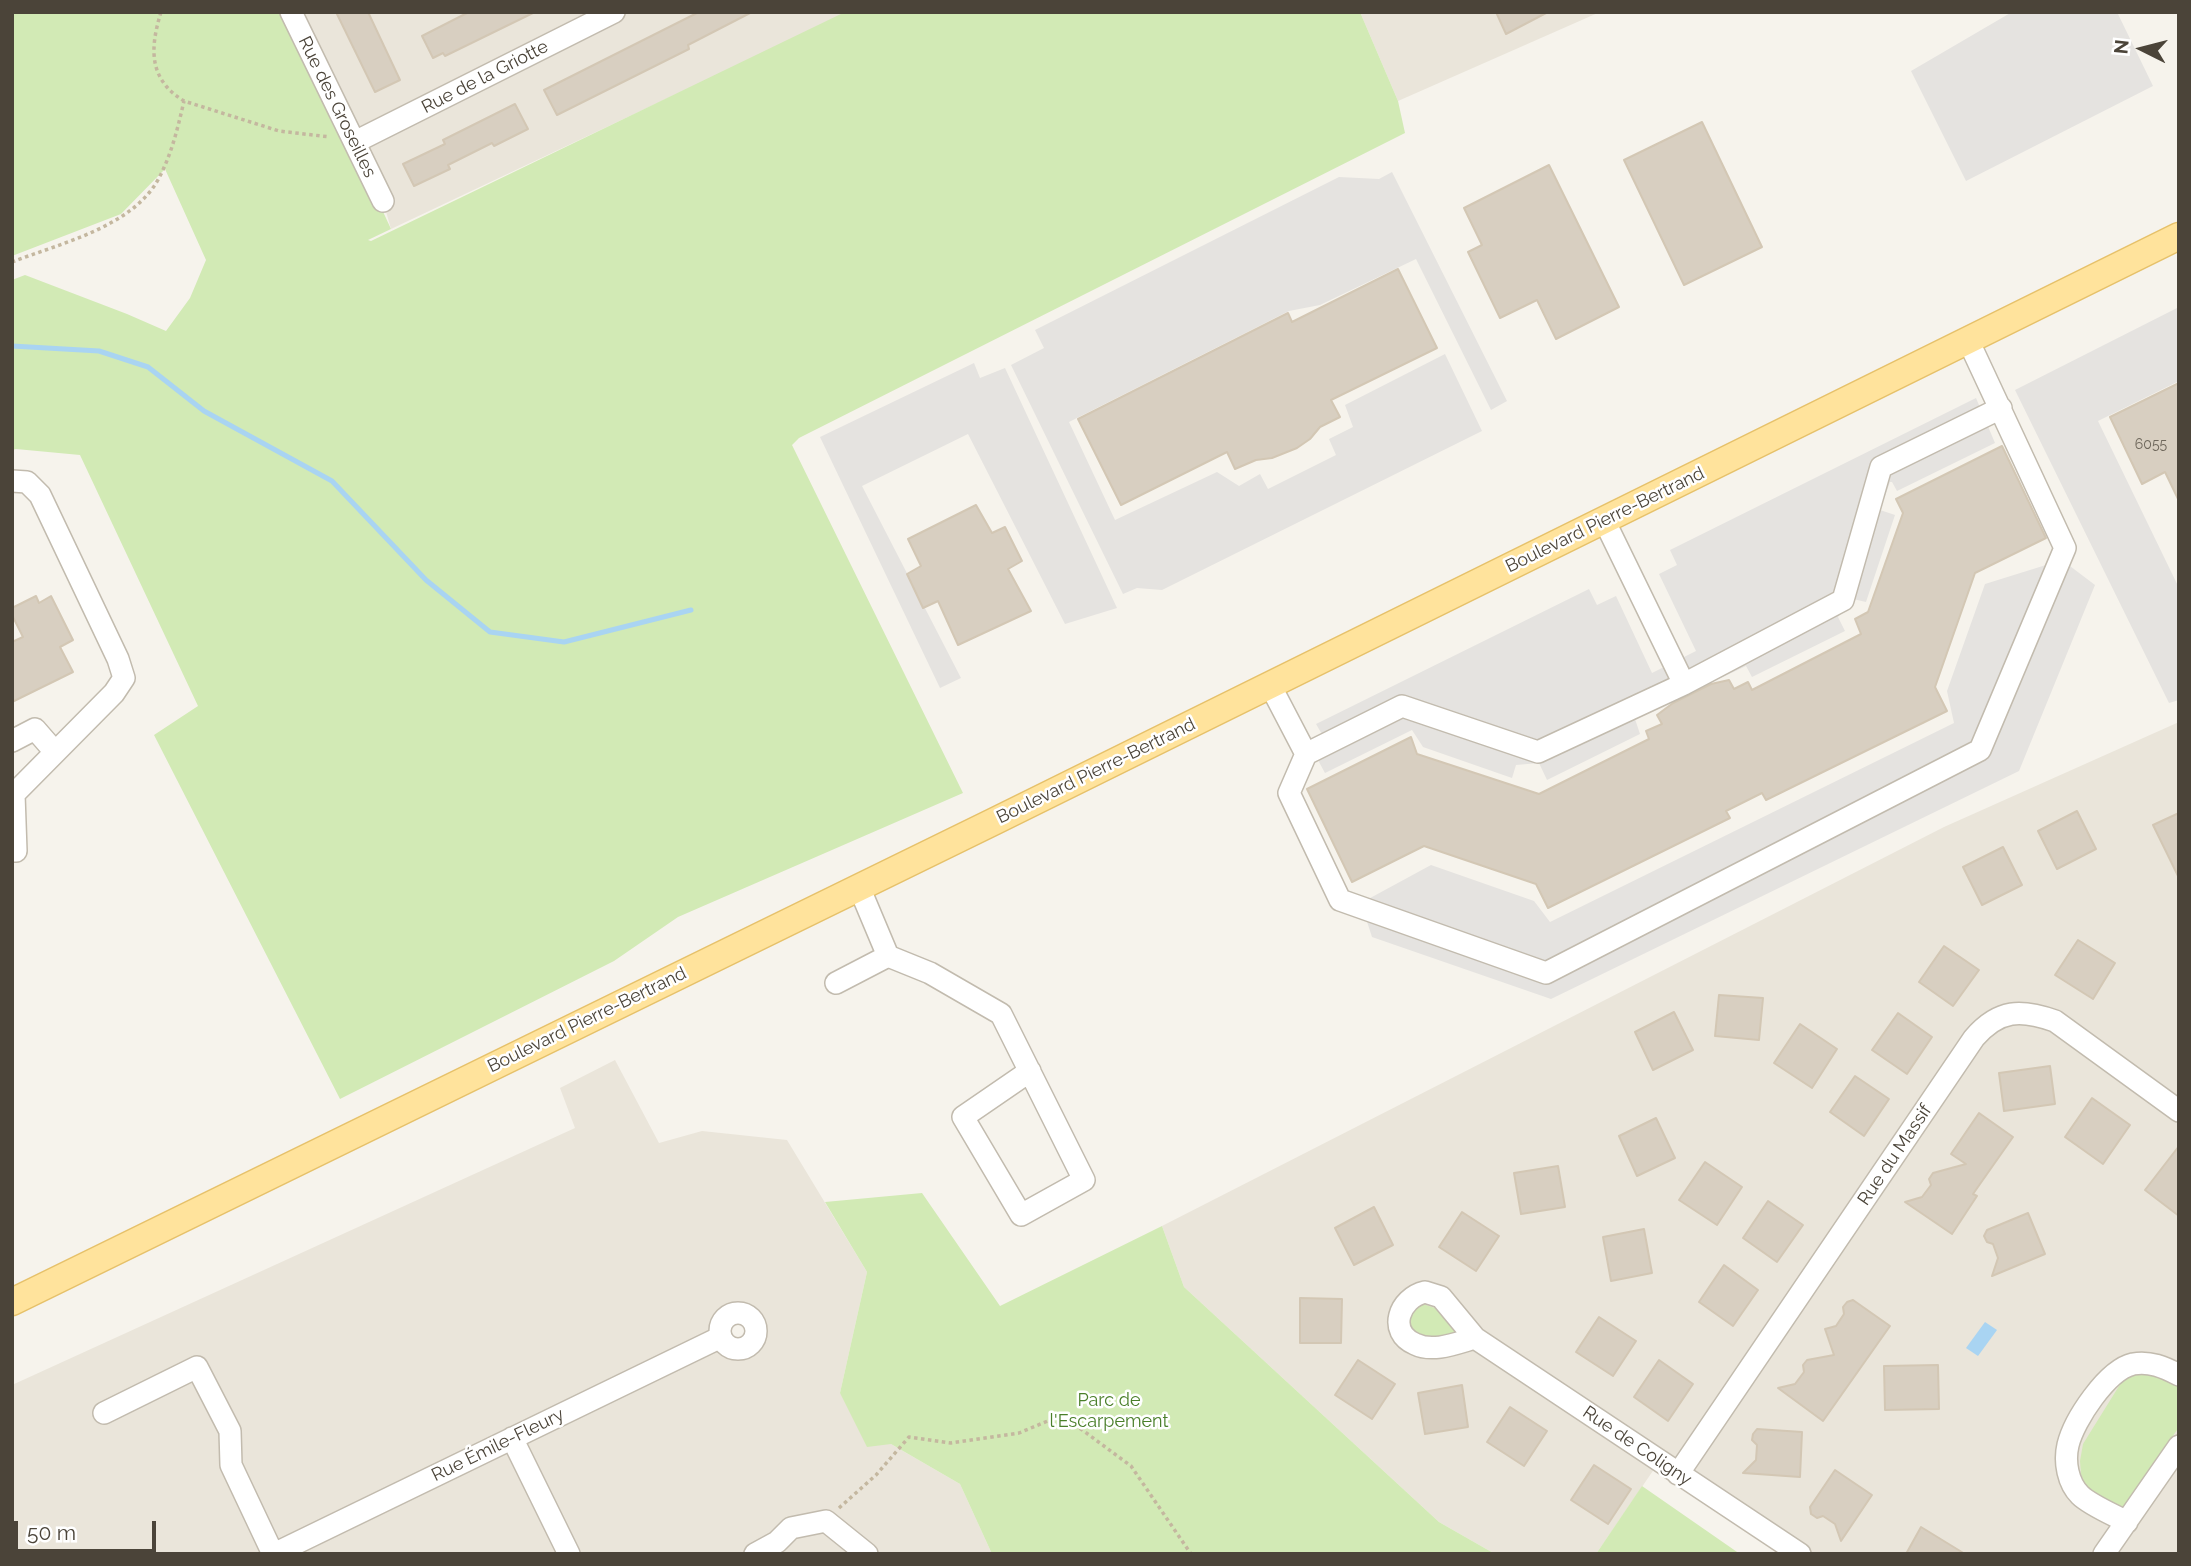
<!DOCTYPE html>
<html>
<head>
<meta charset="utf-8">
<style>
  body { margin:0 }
  #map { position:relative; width:2191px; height:1566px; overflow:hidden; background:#f6f3ec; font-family:Raleway,sans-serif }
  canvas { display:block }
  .frame { position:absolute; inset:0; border:14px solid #4b4439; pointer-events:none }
  .north { position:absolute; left:2107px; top:14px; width:70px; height:70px; -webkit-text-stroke:5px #fff; paint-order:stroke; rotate:276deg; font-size:19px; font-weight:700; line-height:28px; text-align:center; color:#4b4439 }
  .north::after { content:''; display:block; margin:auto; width:24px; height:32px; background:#4b4439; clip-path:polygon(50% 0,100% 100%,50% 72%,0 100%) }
  .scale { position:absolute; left:14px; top:1521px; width:142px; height:32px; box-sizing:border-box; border:4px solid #4b4439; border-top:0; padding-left:9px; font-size:21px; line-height:24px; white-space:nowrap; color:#4b4439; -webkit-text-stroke:5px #fff; paint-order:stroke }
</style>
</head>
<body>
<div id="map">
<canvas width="2191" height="1566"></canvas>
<div class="frame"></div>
<div class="north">N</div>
<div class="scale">50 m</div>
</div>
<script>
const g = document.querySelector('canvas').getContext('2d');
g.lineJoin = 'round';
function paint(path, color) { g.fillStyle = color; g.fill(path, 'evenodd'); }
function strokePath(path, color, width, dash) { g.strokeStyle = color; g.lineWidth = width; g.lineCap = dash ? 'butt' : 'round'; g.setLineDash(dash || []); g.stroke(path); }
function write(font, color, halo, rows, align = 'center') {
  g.font = font + ' Raleway,sans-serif'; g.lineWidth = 5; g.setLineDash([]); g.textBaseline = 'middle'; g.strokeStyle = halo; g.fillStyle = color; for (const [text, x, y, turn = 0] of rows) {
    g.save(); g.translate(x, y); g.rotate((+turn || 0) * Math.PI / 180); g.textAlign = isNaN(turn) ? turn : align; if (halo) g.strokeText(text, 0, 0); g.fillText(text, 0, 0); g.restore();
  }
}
const residential = new Path2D(`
  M291 12H850L391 229 383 201Z
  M1360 12H1600L1398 101Z
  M2179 722V1554H1800L1659 1462 1596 1554H1495L1439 1522 1184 1287 1162 1226 1944 827Z
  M615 1060 659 1143 702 1131 787 1140 867 1272 840 1393 891 1444 960 1484 992 1554H12V1385L575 1128 560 1088ZM735 1313 748 1315 756 1327 753 1341 741 1349 727 1345 720 1332 725 1318Z`);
const green = new Path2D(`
  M12 12H291L391 229 368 240 371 241 845 12H1360L1398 101 1405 133 799 438 792 445 963 793 678 917 614 961 340 1099 154 735 198 706 80 455 16 449 12 450V280L25 275 127 314 166 331 190 298 206 260 165 169 121 214 12 256Z
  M922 1193 1000 1306 1162 1226 1184 1287 1439 1522 1495 1554H992L960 1484 891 1444 867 1447 840 1393 867 1272 825 1202Z
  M1423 1304 1441 1310 1459 1335 1423 1338 1409 1328 1410 1312Z
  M2143 1373 2157 1374 2179 1386V1427L2123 1510 2087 1490 2081 1474 2080 1461 2083 1444 2124 1378 2130 1375Z
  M1642 1486 1740 1554H1596Z`);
const parking = new Path2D(`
  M2012 12H2117L2153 86 1966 181 1911 71Z
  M1392 172 1507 401 1491 410 1416 259 1320 305 1289 311 1069 422 1115 520 1217 472 1239 486 1260 474 1268 489 1336 455 1329 439 1353 427 1345 405 1445 354 1482 431 1162 590 1137 588 1123 594 1011 365 1044 348 1035 330 1339 177 1379 179Z
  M2179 307V381L2098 421 2179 588V700L2169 703 2015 390Z
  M974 363 980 378 1005 368 1117 608 1065 624 968 434 862 486 961 678 940 688 820 437Z
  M1976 398 1995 443 1897 491 1892 482H1890L1880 510 1895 515 1866 602 1853 599 1838 617 1845 631 1752 677 1746 666 1635 719 1640 734 1547 780 1539 763 1516 765 1512 778 1423 747 1412 730 1325 773 1319 762 1323 736 1316 724 1589 589 1597 605 1616 596 1652 673 1696 651 1659 574 1677 565 1670 550Z
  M2062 560 2095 585 2019 771 1551 999 1372 937 1361 903 1431 865 1534 901 1550 922 1954 723 1947 691 1985 584Z`);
const water = new Path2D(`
  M1985 1322 1997 1330 1978 1356 1966 1348Z`);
const stream = new Path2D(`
  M12 346 99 351 148 367 204 411 332 481 426 580 490 632 564 642 691 610`);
const building = new Path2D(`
  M336 12H368L400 80 375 92Z
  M469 12H535L445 56 443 53 433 58 422 36Z
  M699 12H752L688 45 689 49 557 115 544 90Z
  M1496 12H1548L1506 34Z
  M515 104 528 129 494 146 492 143 448 165 450 169 414 186 403 164 445 144 443 140Z
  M1702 122 1762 247 1684 285 1624 160Z
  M1549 165 1619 307 1556 339 1537 300 1500 318 1468 252 1482 245 1464 208Z
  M1398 269 1437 348 1331 400 1340 417 1320 427 1310 439 1297 448 1272 458 1256 460 1235 469 1227 452 1121 505 1078 419 1288 313 1292 322Z
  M2179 383V501L2165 472 2142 484 2110 417Z
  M2002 446 2046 538 1975 573 1935 687 1947 711 1766 800 1762 793 1726 811 1730 818 1548 908 1536 884 1424 846 1352 882 1307 789 1411 737 1417 754 1539 794 1649 739 1646 731 1662 724 1657 715 1673 703 1711 684 1729 680 1734 689 1748 682 1752 690 1861 634 1855 619 1868 612 1903 513 1896 499Z
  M976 505 992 533 1005 527 1022 561 1008 569 1031 611 958 645 938 601 923 608 907 574 921 566 908 539Z
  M36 596 39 603 51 596 73 640 60 647 73 672 12 702V642L23 637 12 615V608Z
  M2077 811 2096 849 2057 869 2038 831Z
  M2179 813V878L2153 825Z
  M2003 847 2022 885 1982 905 1963 867Z
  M2078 940 2115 963 2093 999 2055 975Z
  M1944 946 1979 970 1953 1006 1919 982Z
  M1719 995 1763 998 1759 1040 1715 1036Z
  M1674 1012 1693 1050 1653 1070 1635 1032Z
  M1898 1013 1932 1037 1907 1074 1872 1050Z
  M1800 1024 1837 1049 1812 1088 1774 1063Z
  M2050 1066 2055 1104 2004 1111 1999 1073Z
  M1855 1076 1889 1099 1864 1136 1830 1112Z
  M2092 1098 2130 1125 2103 1164 2065 1137Z
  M1979 1113 2013 1137 1973 1194 1977 1196 1952 1234 1905 1202 1922 1197 1931 1185 1929 1179 1933 1173 1966 1164 1951 1154Z
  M1656 1118 1675 1158 1637 1176 1619 1136Z
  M2179 1146V1216L2145 1190Z
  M1705 1162 1742 1187 1717 1225 1679 1200Z
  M1558 1166 1565 1207 1521 1214 1514 1173Z
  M1768 1201 1803 1225 1777 1262 1743 1238Z
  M1374 1207 1393 1245 1354 1265 1335 1228Z
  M1462 1212 1499 1236 1476 1271 1439 1247Z
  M2028 1213 2045 1254 1992 1276 1998 1258 1993 1244 1987 1242 1984 1236 1987 1230Z
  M1644 1229 1652 1273 1611 1281 1603 1237Z
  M1724 1265 1758 1290 1733 1326 1699 1302Z
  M1300 1298 1342 1299 1341 1343H1300Z
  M1853 1300 1890 1326 1823 1421 1778 1388 1795 1384 1804 1372 1803 1365 1807 1360 1834 1355 1825 1329 1836 1326 1844 1314 1843 1307 1847 1302Z
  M1599 1317 1636 1341 1613 1376 1576 1352Z
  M1358 1360 1395 1384 1372 1419 1335 1395Z
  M1659 1360 1693 1384 1668 1421 1634 1397Z
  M1938 1365 1939 1409 1885 1410 1884 1366Z
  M1462 1385 1468 1427 1425 1434 1418 1393Z
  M1510 1407 1547 1431 1524 1466 1487 1442Z
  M1757 1429 1802 1432 1800 1477 1743 1473 1756 1460 1757 1445 1752 1440 1753 1434Z
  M1594 1465 1631 1489 1608 1524 1571 1500Z
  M1835 1470 1872 1495 1841 1541 1835 1524 1823 1516 1817 1518 1811 1514 1810 1507Z
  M1921 1527 1965 1554H1906Z`);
const path = new Path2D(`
  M161 12C150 48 148 79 184 101L279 131 330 137
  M12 262C61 243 133 227 159 178 172 153 178 127 184 101
  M839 1508 876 1475 909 1437 951 1443 1019 1433 1062 1415 1131 1466 1191 1554`);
const minor = new Path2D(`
  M291 12 383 201
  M355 142 614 12
  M12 481 27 482 40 495 118 659 124 678 114 693 14 794 16 851H12
  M1604 520 1684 684
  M1270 685 1306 754 1402 706 1538 752 1684 684 1843 600 1881 467 2001 408
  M12 741 35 729 55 752
  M1306 754 1289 793 1340 900 1546 973 1980 750 2065 548 1968 340
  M888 956 930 973 1001 1014 1084 1180 1021 1215 963 1117 1030 1071
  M836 983 888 956 859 887
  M1425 1292 1441 1297 1475 1338C1457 1343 1433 1353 1415 1344 1387 1332 1399 1298 1425 1292Z
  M720 1331a18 18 0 1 1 36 0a18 18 0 1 1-36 0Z
  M1475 1338 1800 1554
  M104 1413 197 1367 230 1431 231 1465 273 1554
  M512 1438 569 1554
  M1678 1474 1974 1038C1999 1009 2021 1009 2055 1021L2179 1111
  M2127 1522C2114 1515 2090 1505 2080 1495 2068 1483 2064 1462 2068 1445 2074 1420 2107 1370 2133 1364 2150 1361 2164 1367 2179 1375
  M274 1554 721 1337
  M755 1554 777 1542 791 1528 826 1521 867 1554
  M2104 1554 2179 1446`);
const major = new Path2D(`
  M12 1302 995 821 2179 236`);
const numberNames = [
  ["6055",2151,445]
];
const streetNames = [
  ["Rue de la Griotte",485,77,-27],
  ["Rue des Groseilles",337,107,64],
  ["Boulevard Pierre-Bertrand",1605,520,-26],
  ["Boulevard Pierre-Bertrand",1096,771,-26],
  ["Boulevard Pierre-Bertrand",587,1020,-26],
  ["Rue du Massif",1895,1155,-56],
  ["Rue Émile-Fleury",498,1445,-26],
  ["Rue de Coligny",1637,1446,34]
];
const parkNames = [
  ["Parc de",1109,1401],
  ["l'Escarpement",1109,1422]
];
paint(residential, '#eae5da');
paint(green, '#d2eab5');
paint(parking, '#e5e3e0');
paint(water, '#a9d4f2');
strokePath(stream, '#a9d4f2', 5);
paint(building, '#d8cfc1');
strokePath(building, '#d3c7b4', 2);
strokePath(minor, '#c2bbae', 24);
strokePath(major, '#e6c16a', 29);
strokePath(path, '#c4b79f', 3.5, [3.5, 3.5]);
strokePath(minor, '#fff', 21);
strokePath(major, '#ffe39c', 26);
write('14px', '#6e675b', null, numberNames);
write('18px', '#4b4439', '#fff', streetNames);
write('18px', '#4a7f2a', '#fff', parkNames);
</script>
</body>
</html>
